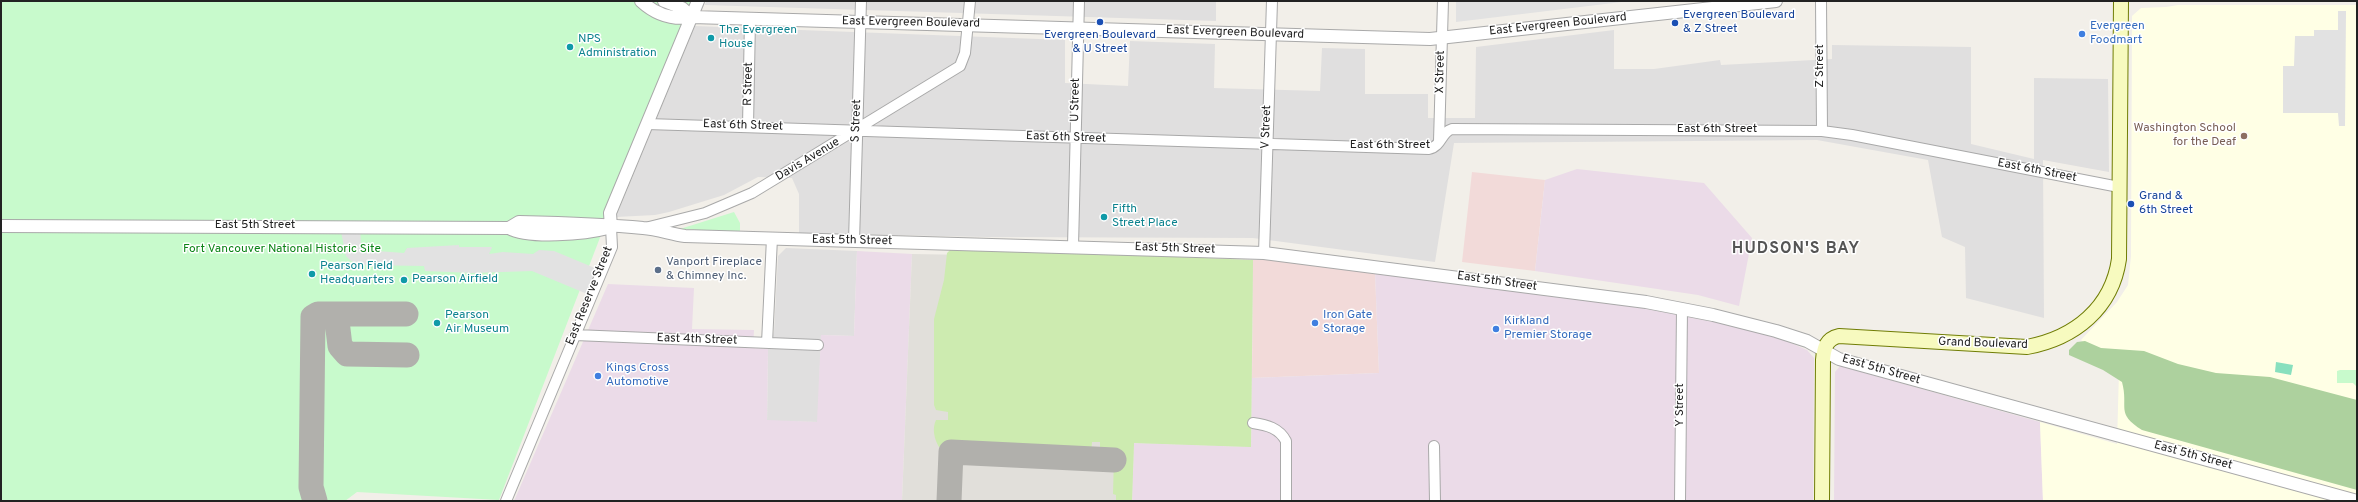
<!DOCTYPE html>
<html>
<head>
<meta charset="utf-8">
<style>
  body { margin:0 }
  #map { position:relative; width:2358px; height:502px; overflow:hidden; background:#f2efe9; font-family:Overpass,sans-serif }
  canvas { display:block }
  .frame { position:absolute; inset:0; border:2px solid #222; pointer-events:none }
</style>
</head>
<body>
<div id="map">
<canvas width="2358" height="502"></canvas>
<div class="frame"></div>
</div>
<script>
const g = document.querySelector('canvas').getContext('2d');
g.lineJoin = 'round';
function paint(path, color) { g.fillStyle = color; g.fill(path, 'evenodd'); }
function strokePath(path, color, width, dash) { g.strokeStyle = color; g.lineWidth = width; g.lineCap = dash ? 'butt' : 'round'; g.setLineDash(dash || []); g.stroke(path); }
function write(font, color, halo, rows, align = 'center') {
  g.font = font + ' Overpass,sans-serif'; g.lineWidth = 3; g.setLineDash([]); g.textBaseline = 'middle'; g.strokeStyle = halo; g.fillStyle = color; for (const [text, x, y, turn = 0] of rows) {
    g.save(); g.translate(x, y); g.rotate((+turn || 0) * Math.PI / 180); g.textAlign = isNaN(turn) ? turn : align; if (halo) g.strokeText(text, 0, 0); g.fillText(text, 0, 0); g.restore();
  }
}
const residential = new Path2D(`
  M706 1H1216V21L705 5Z
  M695 26 1065 40V83L1128 86 1130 41 1215 44 1214 88 1320 91 1322 48 1365 49V94H1428V118H1475L1476 47 1614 30V69H1654L1720 60 1721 65 1832 59V45L1971 47V144L2034 159V78L2108 79 2109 172 2043 160 2044 318 1966 298 1965 247 1942 237 1928 160 1817 140 1454 143 1435 262 1253 238 987 237 799 233V194L792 178 758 177 724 195 669 212 655 215 616 217Z
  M786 248 857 251 854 336 821 335 818 422 767 421 768 349 774 332 778 256Z`);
const commercial = new Path2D(`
  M1472 172 1545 180 1535 271 1462 262Z
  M1253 260H1294L1375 272 1379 373 1252 378Z`);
const industrial = new Path2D(`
  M1577 169 1704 183 1752 238 1739 306 1698 295 1535 271 1545 180Z
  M857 251 912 254 902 501H514L608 284 694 288 692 329 754 330 753 348 768 349 767 420 817 422 821 335 854 336Z
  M1375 272 1642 308 1739 327 1784 340 1807 350 1814 358 1813 501H1132L1134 443 1251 447 1252 378 1379 373Z
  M1840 366 2040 422 2043 501H1834L1835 372Z`);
const education = new Path2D(`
  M2178 5H2357V501H2043L2040 422 2117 444 2119 371 2081 340 2117 302 2128 285 2131 256 2132 16 2141 8 2166 7Z`);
const airport = new Path2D(`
  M912 254 1253 260 1251 447 1134 443 1132 501H902Z`);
const grass = new Path2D(`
  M952 248 1253 260 1251 447 1134 443 1132 501H1116V495L1113 494 1114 456 1100 454V442H1092L1091 454 939 447C934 439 932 428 936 420H948V412L936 410 934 405V319L944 280 947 253Z`);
const forest = new Path2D(`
  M2085 341 2101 348 2144 351 2178 364 2216 373 2270 377 2357 400V490L2142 430C2115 413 2129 408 2122 382L2103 370 2069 355V350L2077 342Z`);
const park = new Path2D(`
  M1 1H698L601 235 499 500 357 492 345 501H1Z
  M734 212 740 223V232L680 229Z
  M2340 370H2357V387L2353 383H2337V371Z`);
const pitch = new Path2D(`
  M2276 362 2293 365 2291 375 2275 372Z`);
const parking = new Path2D(`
  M1456 1H1630L1456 22Z
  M2338 11H2346L2345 126H2339L2338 113H2283V66H2294L2295 36H2314V30H2338Z
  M340 227H360L361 245 364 250 404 253 407 248 459 245V247H492L489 254 503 252 533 254 539 250 554 251 602 271 592 296 532 271 473 273 425 271 424 266 360 265 351 261 346 256Z`);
const taxiway = new Path2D(`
  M326 314 337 321 340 346 347 354 407 355
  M315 501 311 487 313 317 318 314H406
  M949 501 951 452 1114 460`);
const minor = new Path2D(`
  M1821 1 1822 131
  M647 124 1429 149C1442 146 1441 132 1452 129L1822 131 1852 135 2119 187
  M748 126 750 19
  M1439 141 1443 1
  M649 227 705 213 752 193 960 66 965 53 970 1
  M854 241 861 1
  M1073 246 1079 1
  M1264 253 1272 1
  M575 335 818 345
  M767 343 772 238
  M1253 423C1267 425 1279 428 1286 441V501
  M1434 446 1435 501
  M506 501 612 247 611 227
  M1680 501 1682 309`);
const tertiary = new Path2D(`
  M641 1C655 14 673 20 692 17L1430 39 1776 1
  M664 1 682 8 692 17
  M1 226 509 228 519 222C561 223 602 224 643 228 657 229 671 234 685 236L1264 253 1646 302 1713 315 1776 331 1807 341 1839 359 2357 501
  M611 227 610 213 698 1
  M509 228C529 239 585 234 608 228`);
const secondary = new Path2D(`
  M1822 501 1823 360C1824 348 1826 339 1839 336L2027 347C2075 338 2112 308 2119 259L2121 1`);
const markers = [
  [1100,22,4,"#1a4fb4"],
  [1675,23,4,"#1a4fb4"],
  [2082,34,4,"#3f7fe0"],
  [711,38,4,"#0f9aa8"],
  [570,47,4,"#0f9aa8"],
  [2244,136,4,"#8d6e63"],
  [2131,204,4,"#1a4fb4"],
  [1104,217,4,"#0f9aa8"],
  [658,270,4,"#5c6f8a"],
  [312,274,4,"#0f9aa8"],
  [404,280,4,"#0f9aa8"],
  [437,323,4,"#0f9aa8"],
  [1315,323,4,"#3f7fe0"],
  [1496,329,4,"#3f7fe0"],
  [598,376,4,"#3f7fe0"]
];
const transitNames = [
  ["Evergreen Boulevard",1683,16],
  ["& Z Street",1683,30],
  ["Evergreen Boulevard",1100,36,"center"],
  ["& U Street",1100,50,"center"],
  ["Grand &",2139,197],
  ["6th Street",2139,211]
];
const streetNames = [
  ["East Evergreen Boulevard",911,23,1],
  ["East Evergreen Boulevard",1558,25,-6],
  ["East Evergreen Boulevard",1235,33,2],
  ["Z Street",1821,66,-90],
  ["X Street",1441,72,-89],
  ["R Street",749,84,-89],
  ["U Street",1076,100,-89],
  ["S Street",857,121,-88],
  ["East 6th Street",743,126,2],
  ["V Street",1267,127,-88],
  ["East 6th Street",1717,130],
  ["East 6th Street",1066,138,2],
  ["East 6th Street",1390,146],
  ["Davis Avenue",808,160,-31],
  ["East 6th Street",2037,171,11],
  ["East 5th Street",255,226],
  ["East 5th Street",852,241,1],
  ["East 5th Street",1175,249,2],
  ["East 5th Street",1497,282,8],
  ["East Reserve Street",590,296,-68],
  ["East 4th Street",697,340,2],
  ["Grand Boulevard",1983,344,2],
  ["East 5th Street",1881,370,16],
  ["Y Street",1681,405,-90],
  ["East 5th Street",2193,456,15]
];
const shopNames = [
  ["Evergreen",2090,27],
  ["Foodmart",2090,41],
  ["Iron Gate",1323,316],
  ["Storage",1323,330],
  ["Kirkland",1504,322],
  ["Premier Storage",1504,336],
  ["Kings Cross",606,369],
  ["Automotive",606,383]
];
const cultureNames = [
  ["The Evergreen",719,31],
  ["House",719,45],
  ["NPS",578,40],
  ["Administration",578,54],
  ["Fifth",1112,210],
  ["Street Place",1112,224],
  ["Pearson Field",320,267],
  ["Headquarters",320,281],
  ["Pearson Airfield",412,280],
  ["Pearson",445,316],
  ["Air Museum",445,330]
];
const educationNames = [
  ["Washington School",2236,129],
  ["for the Deaf",2236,143]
];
const parkNames = [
  ["Fort Vancouver National Historic Site",282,250]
];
const serviceNames = [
  ["Vanport Fireplace",666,263],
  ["& Chimney Inc.",666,277]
];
const districtNames = [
  ["HUDSON'S BAY",1796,250]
];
paint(residential, '#e0dfdf');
paint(commercial, '#f2dad9');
paint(industrial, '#ebdbe8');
paint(education, '#ffffe5');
paint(airport, '#e1dfda');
paint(grass, '#cdebb0');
paint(forest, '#add19e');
paint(park, '#c8facc');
paint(pitch, '#88e0be');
paint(parking, '#e2e2e2');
strokePath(taxiway, '#b1b0ac', 25);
strokePath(minor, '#a9a9a9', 12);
strokePath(tertiary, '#a9a9a9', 14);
strokePath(secondary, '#707d05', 16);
strokePath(minor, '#fff', 10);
strokePath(tertiary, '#fff', 12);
strokePath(secondary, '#f7fabf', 14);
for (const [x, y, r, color] of markers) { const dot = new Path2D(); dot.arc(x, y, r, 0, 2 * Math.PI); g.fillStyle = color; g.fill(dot); strokePath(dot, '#fff', 1.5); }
write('12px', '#164399', '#fff', transitNames, 'left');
write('12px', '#222', '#fff', streetNames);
write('12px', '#366cbe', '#fff', shopNames, 'left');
write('12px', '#0d838f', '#fff', cultureNames, 'left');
write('12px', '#785e54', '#fff', educationNames, 'right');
write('12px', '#0c8416', '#fff', parkNames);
write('12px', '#4e5e75', '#fff', serviceNames, 'left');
g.letterSpacing = '1px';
write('bold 16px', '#555', '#fff', districtNames);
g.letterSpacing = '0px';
</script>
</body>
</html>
